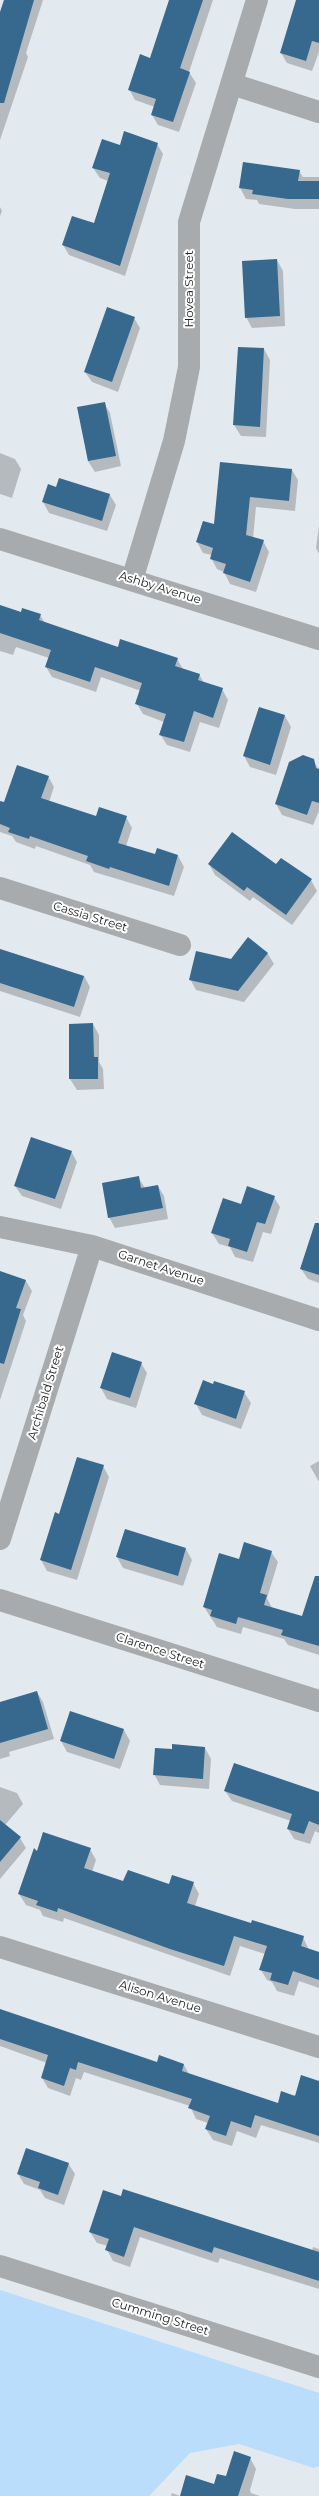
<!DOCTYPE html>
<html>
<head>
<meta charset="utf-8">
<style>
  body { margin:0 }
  canvas { display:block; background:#e2e9ef }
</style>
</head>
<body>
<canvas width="319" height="2496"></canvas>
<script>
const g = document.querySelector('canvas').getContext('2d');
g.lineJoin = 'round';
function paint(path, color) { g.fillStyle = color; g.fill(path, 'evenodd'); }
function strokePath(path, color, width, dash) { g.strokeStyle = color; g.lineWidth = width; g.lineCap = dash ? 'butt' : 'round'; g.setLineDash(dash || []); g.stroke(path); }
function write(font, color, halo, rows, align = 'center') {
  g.font = font + ' Montserrat,sans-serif'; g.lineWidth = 4; g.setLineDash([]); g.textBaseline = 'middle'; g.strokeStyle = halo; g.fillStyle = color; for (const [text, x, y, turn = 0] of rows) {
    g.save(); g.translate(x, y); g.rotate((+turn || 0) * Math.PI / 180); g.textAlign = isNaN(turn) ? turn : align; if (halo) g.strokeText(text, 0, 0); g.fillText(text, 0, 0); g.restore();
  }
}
const green = new Path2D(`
  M0 2290 319 2393V2466L314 2468 239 2444 190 2453 149 2496H0Z`);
const shadow = new Path2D(`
  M4 0H43L26 53 28 57 0 140V13Z
  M170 0H213L189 72 196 83 179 132 158 125 152 115 155 107 135 100 129 89 150 59Z
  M297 0H319V52L312 71 287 63 281 53Z
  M157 144 163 154 125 276 69 255 63 245 94 225 108 181 100 178 93 168 120 146Z
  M299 171 303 177H319V209H295L259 204 257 200 246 199 240 188Z
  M0 207 2 211 0 216Z
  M277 260 283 271 285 326 252 328 246 317Z
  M134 318 140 328 118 392 92 382 85 372Z
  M264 349 270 360 266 437 241 436 234 425Z
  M104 403 110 413 121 466 95 472 88 461 78 408Z
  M0 453 15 459 21 469 12 498 0 494Z
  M221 463 292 470 298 480 295 511 256 507 253 538 263 541 269 552 256 592 230 584 224 572 217 569 211 558 212 555 203 553 197 542 215 525Z
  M57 488 110 495 116 505 107 531 49 513 43 502Z
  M319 525V554L316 548Z
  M0 606 21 613 40 615 45 623 118 648 177 659 183 669 199 674 204 683 222 689 228 700 219 728 200 722 190 752 167 745 160 734 164 722 143 714 137 704 141 691 101 677 96 692 52 677 46 667 49 658 16 647 13 655 0 651Z
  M260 708 285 716 291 727 276 775 250 767 244 756Z
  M313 760 319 770V811L313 825 282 815 276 804Z
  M48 776 54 787 49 802 97 818 126 817 132 828 126 846 155 855 157 850 178 856 184 867 174 896 94 872 90 865 36 846 35 849 16 842 12 836 0 832V802L5 804Z
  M209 864 277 866 311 880 317 891 292 925 253 897 250 901 215 875Z
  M248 939 268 954 274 964 244 1002 196 990 190 979 231 961Z
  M0 949 84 976 90 987 80 1017 0 991Z
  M93 1024 99 1035V1062L103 1069 104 1089 77 1090 70 1079Z
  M71 1151 77 1162 61 1209 22 1196 15 1186Z
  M138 1177 145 1188 158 1186 164 1196 168 1219 115 1228 109 1217Z
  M274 1197 280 1207 271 1234 263 1232 253 1262 235 1257 230 1247 219 1244 212 1233 242 1206Z
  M319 1224V1283L308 1279 301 1269Z
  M0 1272 26 1281 32 1291 23 1315 26 1321 0 1400Z
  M141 1363 147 1373 136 1408 107 1399 101 1388Z
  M214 1385 244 1392 251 1403 241 1429 202 1415 196 1404Z
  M319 1461V1482L310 1466Z
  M103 1466 109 1477 77 1580 47 1571 41 1560 60 1515Z
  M125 1530 186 1549 192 1560 183 1586 123 1568 117 1557Z
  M271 1552 278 1562 267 1598 272 1608 303 1618 319 1588V1655L288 1645 284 1639 243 1627 241 1634 217 1627 204 1607 219 1554 240 1560Z
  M37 1692 43 1702 54 1739 9 1752 10 1756 0 1759V1708Z
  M70 1712 124 1730 130 1741 120 1769 67 1752 61 1741Z
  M205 1748 211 1759 209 1789 160 1785 154 1774 172 1750Z
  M234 1764 319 1792V1833L315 1831 310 1844 294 1839 288 1829 291 1821 232 1801 225 1791Z
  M0 1787 17 1793 23 1804 5 1825 20 1838 26 1848 0 1879Z
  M90 1849 96 1860 92 1872 124 1883 170 1886 193 1883 199 1894 195 1906 252 1925 303 1937 309 1950 319 1953V1988L299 1981 294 1996 277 1991 272 1982 267 1980 261 1970 265 1954 240 1946 230 1976 64 1918 63 1922 43 1916 40 1910 26 1905 19 1894 37 1852Z
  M0 2010 157 2063 184 2065 189 2074 278 2104 319 2082V2143L261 2125 256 2138 237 2131 232 2146 213 2140 206 2129 208 2123 196 2119 190 2106 84 2072 81 2080 76 2078 70 2096 48 2088 42 2078 47 2063 0 2046Z
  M68 2163 75 2174 64 2205 45 2198 40 2190 24 2184 18 2174Z
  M104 2192 312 2251 313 2247 319 2249V2289L220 2258 218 2263 140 2237 130 2267 113 2261 107 2250 108 2246 97 2243 90 2232Z
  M250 2458 256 2469 250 2490 251 2493 260 2496H181L215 2485Z
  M172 2493 180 2496H171Z`);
const building = new Path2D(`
  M4 0H34L4 103H0V12Z
  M169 0H203L180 68 190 72 173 122 151 115 156 99 128 90 140 54 150 58Z
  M296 0H319V43L312 41 306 61 280 53Z
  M124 131 158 143 120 266 62 245 72 216 94 223 110 173 92 168 102 139 120 145Z
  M243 162 300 170 298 181H319V199H288L252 194 253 190 239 188Z
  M277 259 280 316 245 318 242 261Z
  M107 307 135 317 112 382 84 372Z
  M238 347 264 348 260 427 233 425Z
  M105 402 116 456 88 461 77 407Z
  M220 462 292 469 289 501 250 497 246 535 264 540 250 582 223 573 226 564 210 559 213 548 196 542 203 521 214 524Z
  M59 478 110 494 102 521 42 502 48 484 56 487Z
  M0 605 21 612 22 608 41 614 39 620 118 647 120 639 178 658 175 666 200 674 198 680 223 688 213 718 194 711 184 742 159 735 166 714 135 704 142 683 95 667 90 682 45 667 51 650 0 633Z
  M259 707 285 715 270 765 243 756Z
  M303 755 314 759 316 768 319 769V803L312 801 307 815 275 804 289 762Z
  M17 765 49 776 41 798 96 816 99 807 127 816 118 843 155 854 157 848 178 855 169 886 110 867 109 869 86 861 88 856 30 836 29 839 8 832 10 828 0 824V801L4 802Z
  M232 832 276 864 281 858 312 879 286 915 247 887 244 891 208 864Z
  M248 937 268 953 238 991 189 980 196 951 231 959Z
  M0 949 84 976 74 1007 0 983Z
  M93 1023 94 1057H98V1079H69V1024Z
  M31 1137 72 1151 55 1199 14 1186Z
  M139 1176 141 1188 158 1185 163 1208 108 1218 102 1183Z
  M247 1186 275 1196 265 1224 257 1222 247 1252 228 1246 230 1239 211 1233 223 1198 241 1204Z
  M315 1223H319V1275L300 1269Z
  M0 1271 26 1280 16 1308 21 1309 4 1364 0 1363Z
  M112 1352 142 1362 130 1398 100 1388Z
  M203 1380 213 1384 214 1381 245 1391 236 1419 194 1404Z
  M77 1457 104 1465 71 1570 40 1560 55 1512 59 1514Z
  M125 1529 186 1548 178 1576 116 1557Z
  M244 1542 272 1551 260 1593 267 1595 264 1605 302 1616 315 1576H319V1646L281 1635 283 1630 238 1617 236 1624 210 1616 212 1610 203 1607 219 1553 239 1559Z
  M37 1691 48 1729 0 1743V1702Z
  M70 1711 124 1729 114 1759 60 1741Z
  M172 1744 205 1747 203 1779 153 1775 155 1748 172 1749Z
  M234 1763 319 1792V1825L309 1821 304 1834 287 1829 292 1814 224 1791Z
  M0 1820 21 1837 0 1862Z
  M43 1832 91 1848 84 1868 123 1881 128 1870 169 1884 172 1875 194 1882 187 1903 251 1923 252 1920 304 1936 301 1946 319 1952V1980L293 1971 288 1985 270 1980 272 1973 259 1970 267 1946 234 1936 224 1966 170 1949 58 1908 57 1912 36 1905 38 1901 18 1894 34 1848 37 1851Z
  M0 2009 157 2062 159 2055 184 2064 182 2071 278 2103 281 2091 295 2096 301 2075 319 2081V2136L255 2115 251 2128 231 2121 226 2136 205 2129 210 2116 188 2108 192 2099 78 2062 76 2070 70 2068 64 2086 41 2078 48 2055 0 2039Z
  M26 2148 69 2163 58 2195 38 2188 40 2182 17 2174Z
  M123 2189 319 2252V2281L214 2247 212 2253 134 2227 124 2257 105 2250 109 2239 89 2232 103 2190 121 2196Z
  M234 2451 251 2457 238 2496H180L186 2475 214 2484 217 2474 226 2476Z`);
const street = new Path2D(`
  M232 84 319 112
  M0 539 319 639
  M132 580 174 441 189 367V222L257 0
  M0 888 180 945
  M0 1227 92 1246 319 1320
  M0 1539 92 1246
  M0 1600 319 1701
  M0 1947 319 2047
  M0 2266 319 2367`);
const streetNames = [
  ["Hovea Street",189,289,-90],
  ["Ashby Avenue",160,588,17],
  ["Cassia Street",90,917,17],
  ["Garnet Avenue",161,1268,18],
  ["Archibald Street",46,1393,-73],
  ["Clarence Street",160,1651,18],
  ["Alison Avenue",160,1997,17],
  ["Cumming Street",160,2317,17]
];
paint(green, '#b9ddfb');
paint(shadow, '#0003');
paint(building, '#37688d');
strokePath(street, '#a8abad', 22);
write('12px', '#212426', '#fff', streetNames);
</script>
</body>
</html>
